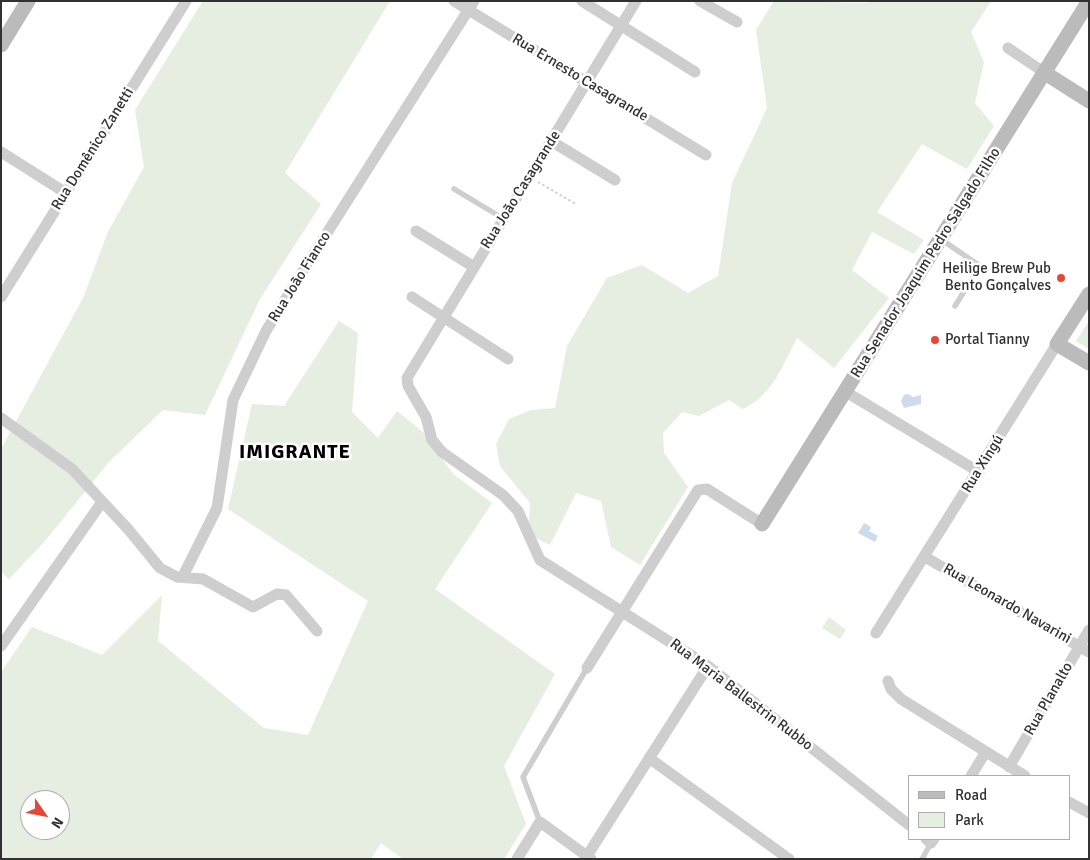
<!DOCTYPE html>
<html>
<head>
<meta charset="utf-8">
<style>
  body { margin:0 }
  #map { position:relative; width:1090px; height:860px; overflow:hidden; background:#fff; font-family:Signika,sans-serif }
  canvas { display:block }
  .frame { position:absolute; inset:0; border:2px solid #313131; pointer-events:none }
  .legend { position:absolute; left:908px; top:775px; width:162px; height:65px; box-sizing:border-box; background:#fff; border:1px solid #adadad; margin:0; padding:6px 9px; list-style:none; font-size:15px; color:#313131 }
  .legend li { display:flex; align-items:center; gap:10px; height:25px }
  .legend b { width:25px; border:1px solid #adadad }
  .north { position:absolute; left:20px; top:790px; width:50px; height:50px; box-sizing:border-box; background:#fff; border:1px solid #adadad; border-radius:50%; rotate:123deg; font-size:14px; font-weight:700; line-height:20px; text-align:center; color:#313131 }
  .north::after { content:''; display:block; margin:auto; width:18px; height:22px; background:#e54737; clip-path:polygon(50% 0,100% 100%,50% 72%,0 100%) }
</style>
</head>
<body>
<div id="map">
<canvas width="1090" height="860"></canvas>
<div class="frame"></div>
<ul class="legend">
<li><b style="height:6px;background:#bbb"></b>Road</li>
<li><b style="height:14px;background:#e5eee0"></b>Park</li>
</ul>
<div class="north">N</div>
</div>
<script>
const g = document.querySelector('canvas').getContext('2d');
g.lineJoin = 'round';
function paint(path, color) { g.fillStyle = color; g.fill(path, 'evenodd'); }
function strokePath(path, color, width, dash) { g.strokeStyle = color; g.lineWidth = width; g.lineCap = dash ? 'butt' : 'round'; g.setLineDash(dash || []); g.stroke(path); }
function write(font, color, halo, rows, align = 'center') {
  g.font = font + ' Signika,sans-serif'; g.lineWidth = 5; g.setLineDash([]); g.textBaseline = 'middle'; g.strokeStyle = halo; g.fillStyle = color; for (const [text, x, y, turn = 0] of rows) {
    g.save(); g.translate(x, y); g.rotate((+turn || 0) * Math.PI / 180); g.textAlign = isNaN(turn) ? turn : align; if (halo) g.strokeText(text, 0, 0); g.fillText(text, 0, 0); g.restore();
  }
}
const green = new Path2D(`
  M203 1H390L285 173 321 204 260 299 205 415 163 410 109 462 45 541 9 579 1 572V449L83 298 108 232 144 167 135 110Z
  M774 1 866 3 868 1H991L971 32 984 62 975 103 994 126 967 169 922 144 877 212 924 240 914 254 872 232 852 270 889 298 834 368 797 338C782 366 773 395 743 409L729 400 699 416 682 412 663 433 664 453 688 487 640 565 611 547 601 501 576 493 550 545 528 534 530 503 500 466 496 444 509 419 531 410 555 408 567 346 607 278 642 265 688 293 718 276 732 183 767 108 756 30Z
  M339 321 358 333 352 412 378 438 397 411 423 432 453 474 492 503 435 589 555 674 504 766 526 824 504 859H403L381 843 371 859H1V672L32 627 102 655 162 595 158 641 264 728 308 735 368 601 228 509 252 404 284 406ZM30 800H60V830H30Z
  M1089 321V349L1076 341Z
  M829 617 846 630 840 639 822 628Z`);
const water = new Path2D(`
  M908 394 913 397 921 395V404L904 408 901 401 904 395Z
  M864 523 871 527 869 531 878 536 875 542 858 533Z`);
const path = new Path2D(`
  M538 182 576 204`);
const lane = new Path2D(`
  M454 189 504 219
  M942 240 980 266 955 306
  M540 822 523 777 587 668
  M922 859 931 843`);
const street = new Path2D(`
  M454 1 706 155
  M582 1 695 72
  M636 1 407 378 408 386 426 417 432 440 442 452 503 495 518 511 540 560 708 666 909 825
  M700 1 737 22
  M1008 48 1045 73
  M551 141 615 180
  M1 152 66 193
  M416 231 474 267
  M1 297 186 1
  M412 297 508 359
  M846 392 979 472
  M1 418 72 469 128 529 160 568 177 577 203 579 253 607 277 594 286 595 317 631
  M925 557 1089 652
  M183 576 217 508 233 400 266 331 294 285 474 1
  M876 633 1057 344
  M1 646 102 502
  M587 668 698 490 707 489 762 524
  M888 681 891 689 901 699 1025 776
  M649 758 789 859
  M1009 767 1089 630
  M971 776 985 753
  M1069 802 1089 813
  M926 839 931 843 934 839
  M587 856 708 666
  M517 859 540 822 591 859`);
const secondary = new Path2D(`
  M1 45 28 1
  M1045 73 1089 101
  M1089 294 1057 344 1089 363
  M762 524 1089 1`);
const markers = [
  [1061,278,5,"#e54737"],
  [935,340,5,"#e54737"]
];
const streetNames = [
  ["Rua Ernesto Casagrande",580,78,31],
  ["Rua Domênico Zanetti",93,149,-58],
  ["Rua João Casagrande",521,190,-58],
  ["Rua Senador Joaquim Pedro Salgado Filho",926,263,-58],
  ["Rua João Fianco",300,277,-58],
  ["Rua Xingú",983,464,-58],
  ["Rua Leonardo Navarini",1007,604,30],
  ["Rua Maria Ballestrin Rubbo",741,695,37],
  ["Rua Planalto",1049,699,-60]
];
const poiNames = [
  ["Heilige Brew Pub",1051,269],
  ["Bento Gonçalves",1051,286],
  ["Portal Tianny",945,340,"left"]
];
const districtNames = [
  ["IMIGRANTE",295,453]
];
paint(green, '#e5eee0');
paint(water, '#cddbed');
strokePath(path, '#cecece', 2, [2.5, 2.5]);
strokePath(lane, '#cecece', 5.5);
strokePath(street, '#cecece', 11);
strokePath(secondary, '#bbb', 15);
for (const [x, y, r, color] of markers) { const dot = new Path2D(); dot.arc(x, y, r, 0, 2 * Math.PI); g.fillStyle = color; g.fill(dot); strokePath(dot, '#fff', 2); }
write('15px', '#313131', '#fff', streetNames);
write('15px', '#313131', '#fff', poiNames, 'right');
g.letterSpacing = '1px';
write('bold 20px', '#000', '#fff', districtNames);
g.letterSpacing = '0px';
</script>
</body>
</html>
